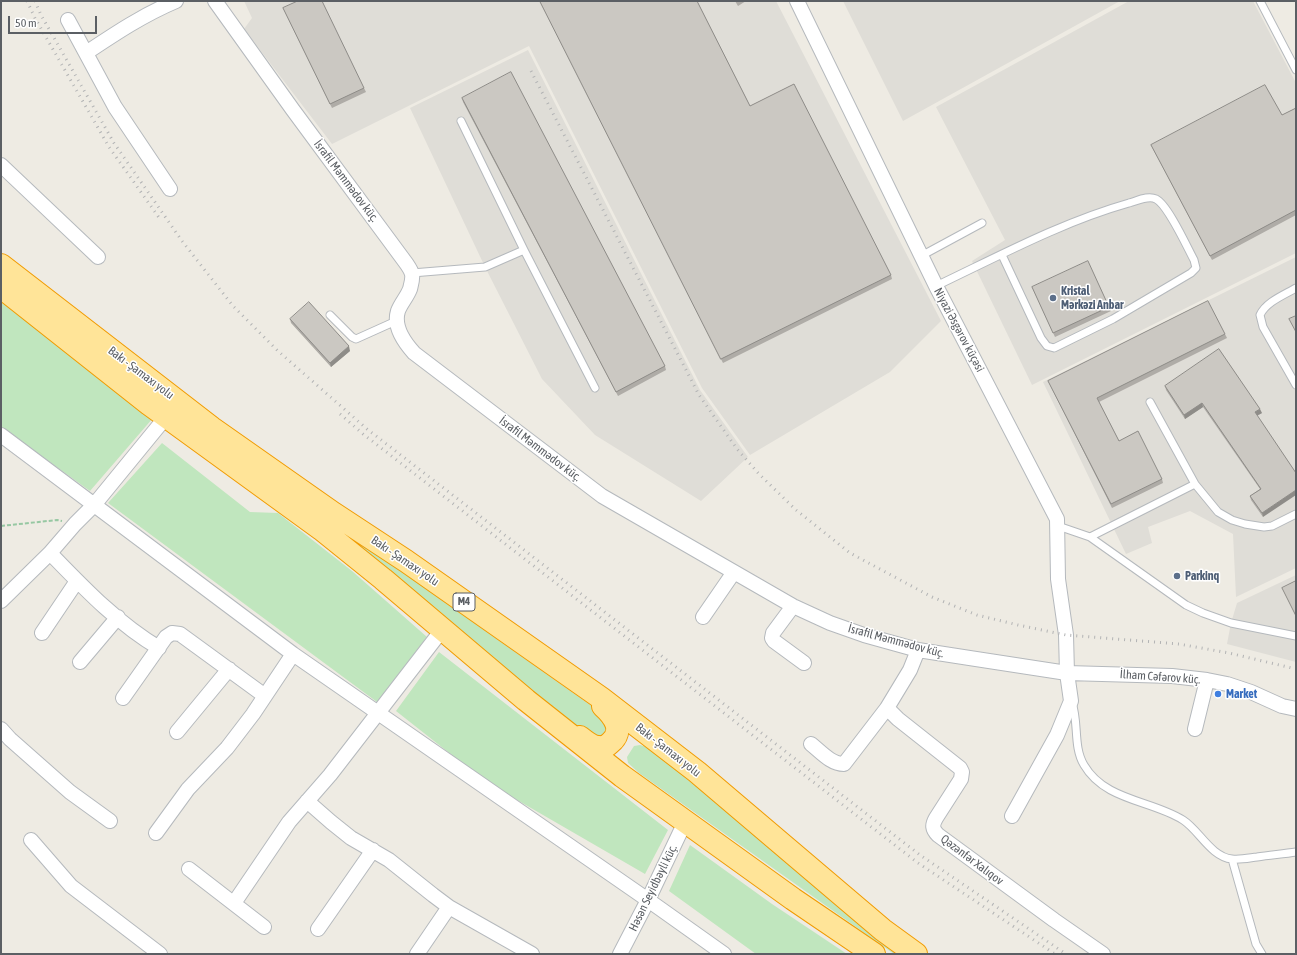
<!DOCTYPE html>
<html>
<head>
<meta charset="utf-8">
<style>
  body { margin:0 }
  #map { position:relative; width:1297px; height:955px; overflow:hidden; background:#eeebe3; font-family:"Asap Condensed",sans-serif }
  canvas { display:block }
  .frame { position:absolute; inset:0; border:2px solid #5b5f64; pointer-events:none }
  .scale { position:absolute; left:8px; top:16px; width:89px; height:18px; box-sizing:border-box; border:2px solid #5b5f64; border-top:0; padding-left:5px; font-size:12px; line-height:14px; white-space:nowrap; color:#5b5f64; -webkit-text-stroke:3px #fff; paint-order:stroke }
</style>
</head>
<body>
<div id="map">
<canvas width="1297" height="955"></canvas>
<div class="frame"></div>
<div class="scale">50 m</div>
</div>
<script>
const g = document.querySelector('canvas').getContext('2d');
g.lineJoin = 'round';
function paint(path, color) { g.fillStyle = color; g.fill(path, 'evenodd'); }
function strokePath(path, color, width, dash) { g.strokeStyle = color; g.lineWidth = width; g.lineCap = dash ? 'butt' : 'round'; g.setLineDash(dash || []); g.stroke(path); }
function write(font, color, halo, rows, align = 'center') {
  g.font = font + ' "Asap Condensed",sans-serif'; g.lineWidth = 3; g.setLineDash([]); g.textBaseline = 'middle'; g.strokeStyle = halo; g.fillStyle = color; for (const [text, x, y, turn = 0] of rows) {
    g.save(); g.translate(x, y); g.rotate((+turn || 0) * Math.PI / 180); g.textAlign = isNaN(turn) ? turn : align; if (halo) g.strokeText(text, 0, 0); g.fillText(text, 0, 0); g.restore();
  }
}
const industrial = new Path2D(`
  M244 1H776L941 321 890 372 750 455 702 388 529 46 332 144 244 29 252 18Z
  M843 1H1120L903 121Z
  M1129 1H1253L1296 83V253L1032 385 972 261 1005 240 936 107Z
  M528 50 700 390 748 457 701 501 595 435 542 379 485 267 410 108Z
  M1296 257V568L1236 597 1233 534 1190 511 1148 527 1152 543 1126 554 1043 382Z
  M1296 575V662L1227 644 1231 623 1237 603Z`);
const green = new Path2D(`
  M1 302 153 418 90 491 1 427Z
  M162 443 250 512 278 513 352 571 427 637 377 702 108 503Z
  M334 524 603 714 610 722 604 738 584 734Z
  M439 652 668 830 645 874 486 782 396 711Z
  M640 745 647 747 655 752 898 954H894L639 773 628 763 627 757 634 746Z
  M690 845 772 904 847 954H756L669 891Z`);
const path = new Path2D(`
  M1 526 57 520 62 521`);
const service = new Path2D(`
  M1260 1 1296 70
  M461 121 524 250 595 388
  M921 256 982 223
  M412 273 485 267 524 250
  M936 286C999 256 1062 222 1129 203 1137 201 1148 195 1156 199 1168 205 1187 247 1194 260L1196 268 1191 273 1113 319 1054 348 1047 346 1041 338 1002 255
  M1296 288C1284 295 1266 302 1260 315L1263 327 1296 385
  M330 315 352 337 356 339 396 321
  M1150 402 1195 484 1218 512 1232 520 1245 524 1264 527 1272 526 1296 514
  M1058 526 1090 537 1186 605 1203 613 1231 623 1296 636
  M1090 537 1195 484
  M1072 703C1079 723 1073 747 1084 765 1105 801 1151 800 1183 820 1199 830 1211 857 1232 859 1240 860 1249 858 1257 857 1270 855 1283 854 1296 852
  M1232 859 1256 944 1262 954`);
const minor = new Path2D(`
  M215 1 293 110 406 263C408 266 411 270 412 274 413 279 411 285 410 289 407 297 401 303 398 311 393 327 404 342 414 353L602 496 793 606 830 623 864 635 918 650 976 659 1067 673 1172 676 1207 680 1227 684 1251 692 1282 706 1296 709
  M797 1 936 286 1057 519 1058 579 1066 635 1067 673 1071 701 1057 735 1012 816
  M68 20 115 107 170 189
  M86 53C116 33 143 15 176 1
  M1 165 98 257
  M1 435 293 654 648 900 724 954
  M50 553C83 587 118 624 159 648
  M1 601 50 553 75 524 94 505 166 417
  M793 606 773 633 772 638 774 641 804 663
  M703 617 734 572
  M42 633 77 581
  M918 650 910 670 887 708 898 719 960 768 962 772 961 779 936 818C932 825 932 829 938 835L1054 920 1103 954
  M80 662 118 617
  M123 698 166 637 172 633 180 634 265 696
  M1 729 10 739 70 792 110 821
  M1195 729 1207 680
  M177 732 229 669
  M811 744C821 752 831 764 844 764L887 708
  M307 801 331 822 351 838 389 860 433 895 449 907 532 954
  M156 833 188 789 227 748 253 714 293 654
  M31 840 71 886 160 954
  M189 869 264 927
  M234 903 289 822 330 775 442 630
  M318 929 373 850
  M417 954 449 907
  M620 954 648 900 685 822`);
const trunk = new Path2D(`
  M1 265 212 428 333 513 406 561 601 698 697 772 883 930 916 954
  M1 287 149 404 321 529 383 579 526 700 622 776 793 899 874 954
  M580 737C585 741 592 747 599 747 603 748 607 746 610 743 625 731 614 716 603 706`);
const rail = new Path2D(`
  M27 1 35 18 109 147 160 219
  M35 1 41 15 114 143 182 241 233 306 278 351 367 429 920 855 1066 954
  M531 71 699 395 737 449 759 474 796 510 850 553 932 597 977 615 1018 625 1066 635 1179 644 1229 653 1296 669
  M340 414 363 434 918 863 1055 954`);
const wall = new Path2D(`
  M540 1H697L750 106 891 275 892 279 723 363Z
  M735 1H746L738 6Z
  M283 8 364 88 366 92 332 108Z
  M462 98 665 366 666 370 618 396 463 102Z
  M1296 108V215L1212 260 1153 149 1151 145 1282 115Z
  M1032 287 1109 307 1111 311 1055 337Z
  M290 319 350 351 331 367 291 323Z
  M1225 334 1227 338 1099 402 1119 441 1162 479 1163 483 1112 508 1050 385 1048 381Z
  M1165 386 1262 413 1257 416 1263 517 1251 500 1250 496 1260 489 1203 407 1185 419 1166 390Z`);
const shadedWall = new Path2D(`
  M349 346 350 351 331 367 330 363Z
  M1202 403 1203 407 1185 419 1184 415Z
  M1260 409 1262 413 1256 416 1255 412Z
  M1296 490V495L1263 517 1262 513Z`);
const building = new Path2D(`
  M298 1H322L364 88 330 104 283 8Z
  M540 1H697L750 106 794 84 891 275 721 359Z
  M511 72 665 366 616 392 462 98Z
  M1265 85 1282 115 1296 108V210L1210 256 1151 145Z
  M1088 261 1109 307 1053 333 1032 287Z
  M1208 301 1225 334 1097 398 1119 441 1138 431 1162 479 1111 504 1048 381Z
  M309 302 349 346 330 363 290 319Z
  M1296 316V332L1289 319Z
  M1219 349 1260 409 1255 412 1296 473V490L1262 513 1250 496 1261 489 1202 403 1184 415 1165 386Z
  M1296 581V616L1282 588Z`);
const markers = [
  [1053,298,4,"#5c6f8a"],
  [1177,576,4,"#5c6f8a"],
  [1218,694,4,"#3f7fe0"]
];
const shields = [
  [464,602,22]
];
const shieldNames = [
  ["M4",464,602]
];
const streetNames = [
  ["İsrafil Məmmədov küç.",346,181,53],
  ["Niyazi Əsgərov küçəsi",959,330,62],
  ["Bakı - Şamaxı yolu",141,373,37],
  ["İsrafil Məmmədov küç.",540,449,37],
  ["Bakı - Şamaxı yolu",405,561,34],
  ["İsrafil Məmmədov küç.",896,641,15],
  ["İlham Cəfərov küç.",1160,677,4],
  ["Bakı - Şamaxı yolu",668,750,38],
  ["Qəzənfər Xalıqov",972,860,37],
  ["Həsən Seyidbəyli küç.",653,888,-64]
];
const serviceNames = [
  ["Kristal",1061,291],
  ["Mərkəzi Anbar",1061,305],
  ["Parkinq",1185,576]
];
const shopNames = [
  ["Market",1226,694]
];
paint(industrial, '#dfddd7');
paint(green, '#c0e6be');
strokePath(service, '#b5b9bd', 9);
strokePath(minor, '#b5b9bd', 16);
strokePath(trunk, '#f19b00', 24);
strokePath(path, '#97c8a3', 2, [4, 2]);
strokePath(service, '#fff', 7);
strokePath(minor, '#fff', 14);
strokePath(trunk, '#ffe498', 22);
strokePath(rail, '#b2b3b4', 3, [1, 5]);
paint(wall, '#afaca7');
paint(shadedWall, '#8e8c88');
paint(building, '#cbc8c2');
strokePath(building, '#8e8c88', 1);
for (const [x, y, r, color] of markers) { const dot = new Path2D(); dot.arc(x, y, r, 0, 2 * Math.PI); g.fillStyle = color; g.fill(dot); strokePath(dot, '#fff', 1.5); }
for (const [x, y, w] of shields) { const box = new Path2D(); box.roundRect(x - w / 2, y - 9, w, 18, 3); g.fillStyle = '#fff'; g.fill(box); strokePath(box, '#5b5f64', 1); }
write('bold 11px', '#5b5f64', null, shieldNames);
write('12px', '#5b5f64', '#fff', streetNames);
write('bold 12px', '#4e5e75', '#fff', serviceNames, 'left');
write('bold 12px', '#366cbe', '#fff', shopNames, 'left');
</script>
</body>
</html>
